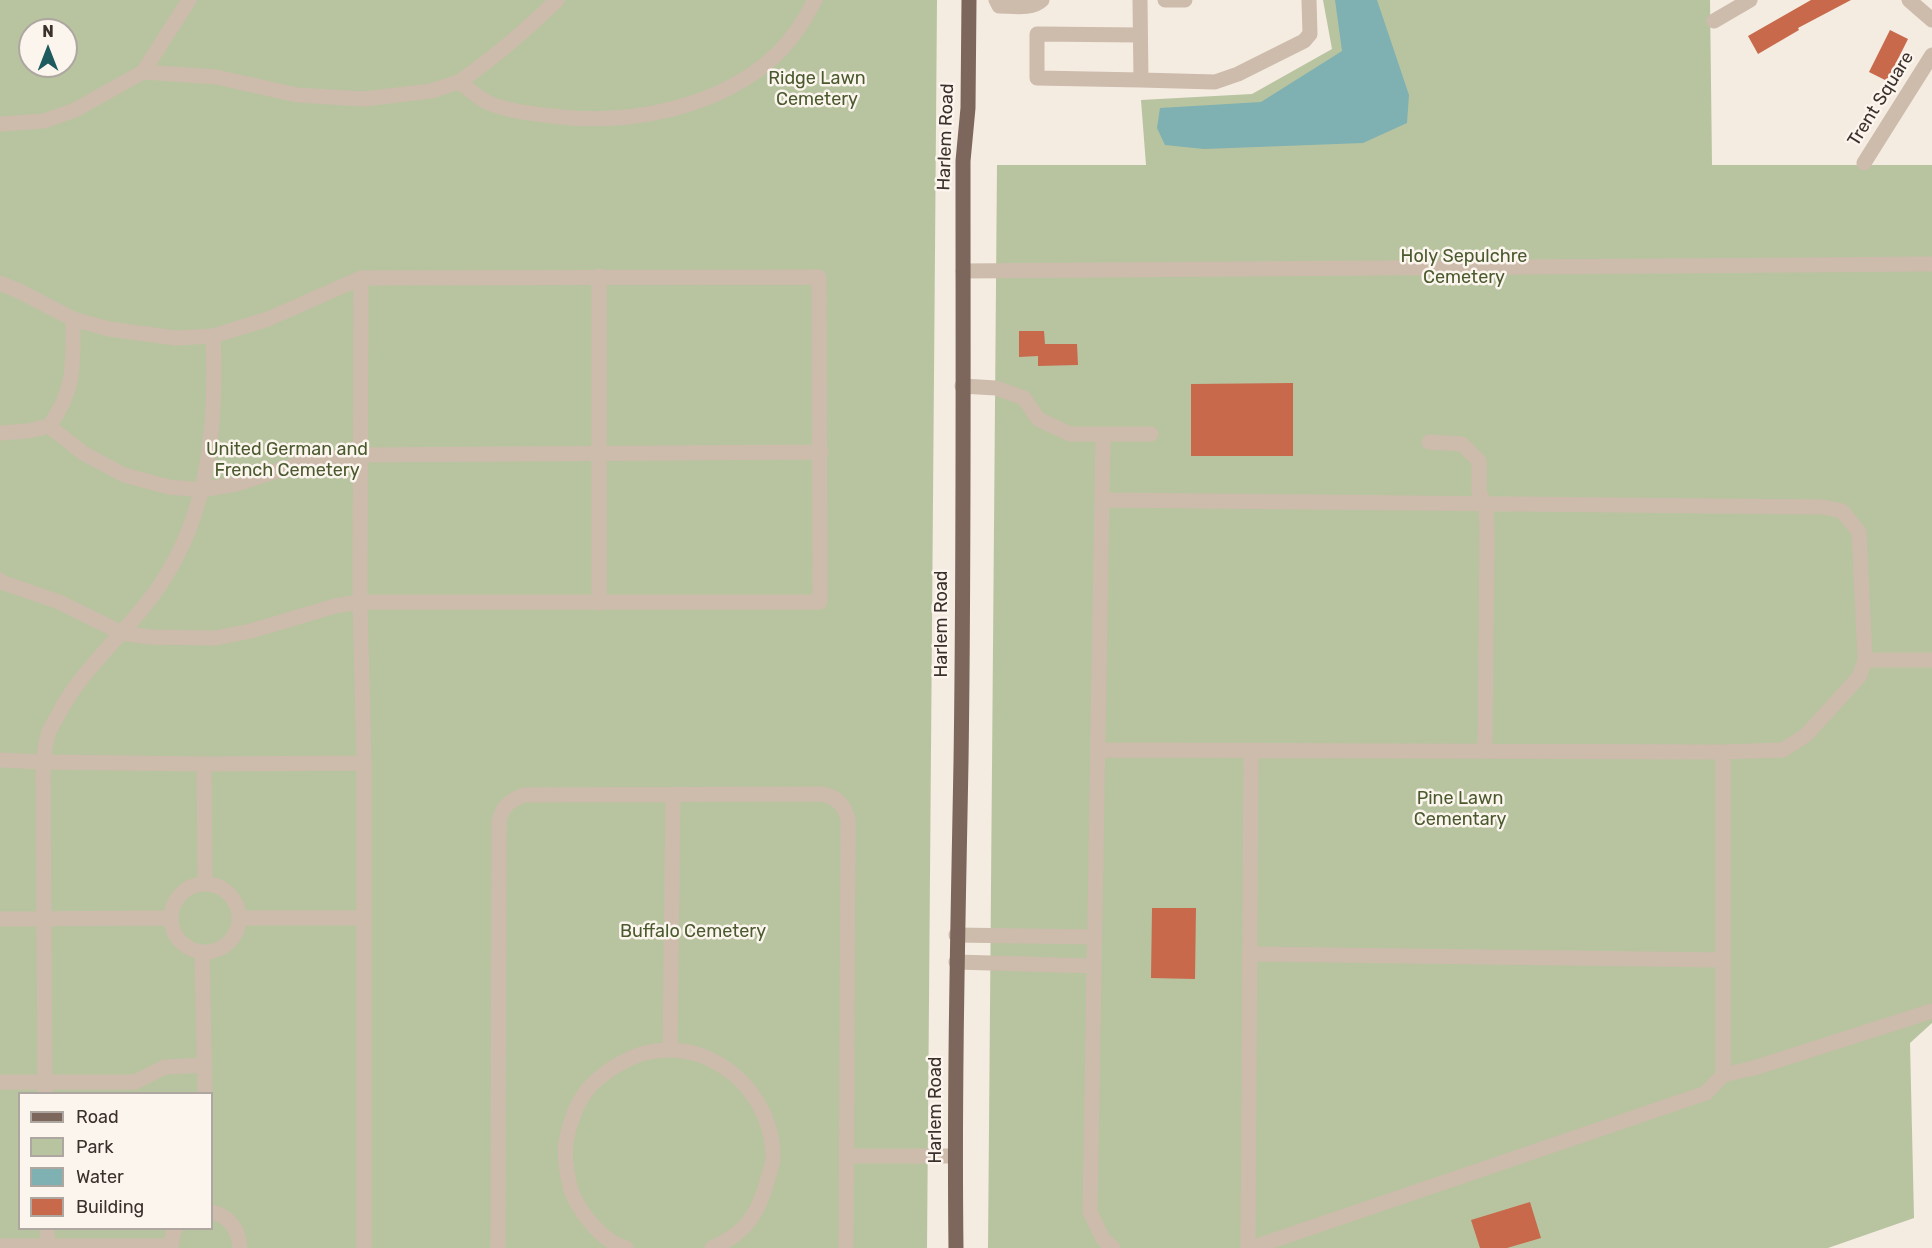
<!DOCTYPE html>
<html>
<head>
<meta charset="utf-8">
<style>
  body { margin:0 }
  #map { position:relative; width:1932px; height:1248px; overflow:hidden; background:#f4ebe1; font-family:Rubik,sans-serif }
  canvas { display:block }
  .legend { position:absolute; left:18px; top:1092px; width:195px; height:138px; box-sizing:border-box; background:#fbf5ee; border:2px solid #aea6a0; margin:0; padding:8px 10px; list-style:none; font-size:18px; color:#3b302b }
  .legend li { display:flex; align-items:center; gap:12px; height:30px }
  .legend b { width:30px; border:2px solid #aea6a0 }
  .north { position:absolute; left:18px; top:18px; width:60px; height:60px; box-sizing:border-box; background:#fbf5ee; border:2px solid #aea6a0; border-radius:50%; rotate:0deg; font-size:16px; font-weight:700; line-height:24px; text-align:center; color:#3b302b }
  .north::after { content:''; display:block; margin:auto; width:21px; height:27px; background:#1f5a5e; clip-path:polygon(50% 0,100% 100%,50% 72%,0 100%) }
</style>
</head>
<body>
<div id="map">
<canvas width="1932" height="1248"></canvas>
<ul class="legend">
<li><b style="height:8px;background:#7d675c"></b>Road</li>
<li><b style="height:16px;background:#b8c4a0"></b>Park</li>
<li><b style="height:16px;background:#7fb0b2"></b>Water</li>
<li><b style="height:16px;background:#c8694b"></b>Building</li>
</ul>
<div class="north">N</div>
</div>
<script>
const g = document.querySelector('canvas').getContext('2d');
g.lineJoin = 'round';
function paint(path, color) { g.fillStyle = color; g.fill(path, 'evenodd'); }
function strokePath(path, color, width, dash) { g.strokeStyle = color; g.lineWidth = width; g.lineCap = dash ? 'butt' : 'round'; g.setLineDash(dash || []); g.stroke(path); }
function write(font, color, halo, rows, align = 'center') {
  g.font = font + ' Rubik,sans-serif'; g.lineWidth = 5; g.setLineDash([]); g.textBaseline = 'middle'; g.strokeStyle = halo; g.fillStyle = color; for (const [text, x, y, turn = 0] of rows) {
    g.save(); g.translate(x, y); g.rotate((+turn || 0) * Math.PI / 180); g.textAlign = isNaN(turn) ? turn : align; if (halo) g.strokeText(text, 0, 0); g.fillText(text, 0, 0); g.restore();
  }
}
const green = new Path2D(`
  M0 0H937L927 1248H0ZM30 30H66V66H30ZM20 1094H212V1228H20Z
  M1323 0H1710L1712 165H1932V1023L1910 1043 1914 1218 1828 1248H988L997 165H1146L1141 100 1252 94 1332 49Z`);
const water = new Path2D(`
  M1335 0H1377L1409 95 1407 123 1363 143 1204 149 1165 145 1157 128 1160 108 1261 102 1342 51Z`);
const building = new Path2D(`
  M1811 0H1851L1798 28 1799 30 1758 54 1748 36Z
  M1890 30 1908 39 1887 81 1869 72Z
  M1019 331H1044L1045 344H1077L1078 365 1038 366V356L1019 357Z
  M1293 383V456H1191V384Z
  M1152 908H1196L1195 979 1151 978Z
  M1530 1202 1541 1238 1507 1248H1480L1471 1220Z`);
const minor = new Path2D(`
  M996 0 999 6C1012 6 1032 10 1042 0
  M1140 0 1141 80 1215 82 1238 74 1304 41 1310 34 1309 0
  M1165 0H1185
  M1909 0 1932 20
  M1714 21 1750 0
  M1140 35 1037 34V78L1141 80
  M143 72 216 77 297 95 364 99 431 91 459 82C468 88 478 98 489 103 506 111 533 114 552 116 629 126 721 108 778 53 793 38 806 18 815 0
  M459 82C495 57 526 30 557 0
  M0 124 44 121 75 110 143 72 189 0
  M1864 163 1932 55
  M963 271 1932 264
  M599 276V603
  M361 278 360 602 364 763V1248
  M0 283 21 292 73 319 109 329 176 338 213 336 268 319 361 278 819 277 820 602H360L335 606 251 631 215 638 150 637 122 633 59 602 1 582 0 580
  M962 386 996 388 1024 398 1038 419 1070 434H1151
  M49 426 83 453 124 475 169 487 202 490 236 484 308 461 361 455 821 452
  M0 433 28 431 49 426C76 389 73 363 73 319
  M1103 434 1090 1212 1103 1239 1113 1248
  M1429 442 1462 444 1479 461V492L1485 504 1487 523 1485 751
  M1865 660H1932
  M1098 750 1723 752 1783 750 1806 735 1859 677 1865 660 1859 532 1842 511 1823 507 1102 500
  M0 760 43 762 204 764 364 763
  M204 764 205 884
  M171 918a34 34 0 1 1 68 0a34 34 0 1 1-68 0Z
  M239 918H363
  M0 919 170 918
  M956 935 1095 937
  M202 953 205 1094
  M1250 954 1723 960
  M956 962 1094 966
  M670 1050 673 794
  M1723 1075 1754 1068 1932 1011
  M0 1082H135L165 1067 205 1065
  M45 1094 43 762C45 753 45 744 48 735 50 728 55 721 58 715 84 664 131 630 162 582 210 509 217 421 213 336
  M846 1156H955
  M212 1212C230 1216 239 1231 240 1248
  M47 1228 48 1248
  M0 1246H171
  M171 1248 173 1233 176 1228
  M498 1248 499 821C502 807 510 800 524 795L821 794C836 796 845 805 848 820L846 1248
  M626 1248C604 1243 582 1215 573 1195 570 1190 570 1183 568 1177 563 1151 565 1137 575 1111 583 1090 601 1074 621 1063 689 1024 770 1078 773 1154 774 1164 768 1175 766 1185 761 1203 752 1222 736 1234 729 1240 720 1244 712 1248
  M1248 1248 1251 750
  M1251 1248 1706 1093 1723 1075V752`);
const major = new Path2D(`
  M956 1248C954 1086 958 924 961 762 964 562 963 361 963 161L968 108 969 0`);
const parkNames = [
  ["Ridge Lawn",817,79],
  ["Cemetery",817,100],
  ["Holy Sepulchre",1464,257],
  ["Cemetery",1464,278],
  ["United German and",287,450],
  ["French Cemetery",287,471],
  ["Pine Lawn",1460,799],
  ["Cementary",1460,820],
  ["Buffalo Cemetery",693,932]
];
const streetNames = [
  ["Trent Square",1881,99,-58],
  ["Harlem Road",946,137,-88],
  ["Harlem Road",942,624,-90],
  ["Harlem Road",936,1110,-90]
];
paint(green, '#b8c4a0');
paint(water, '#7fb0b2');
paint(building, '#c8694b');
strokePath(minor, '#cdbbac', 15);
strokePath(major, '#7d675c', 15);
write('18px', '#4a5a2e', '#fbf5ee', parkNames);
write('18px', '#3b302b', '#fbf5ee', streetNames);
</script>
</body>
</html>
